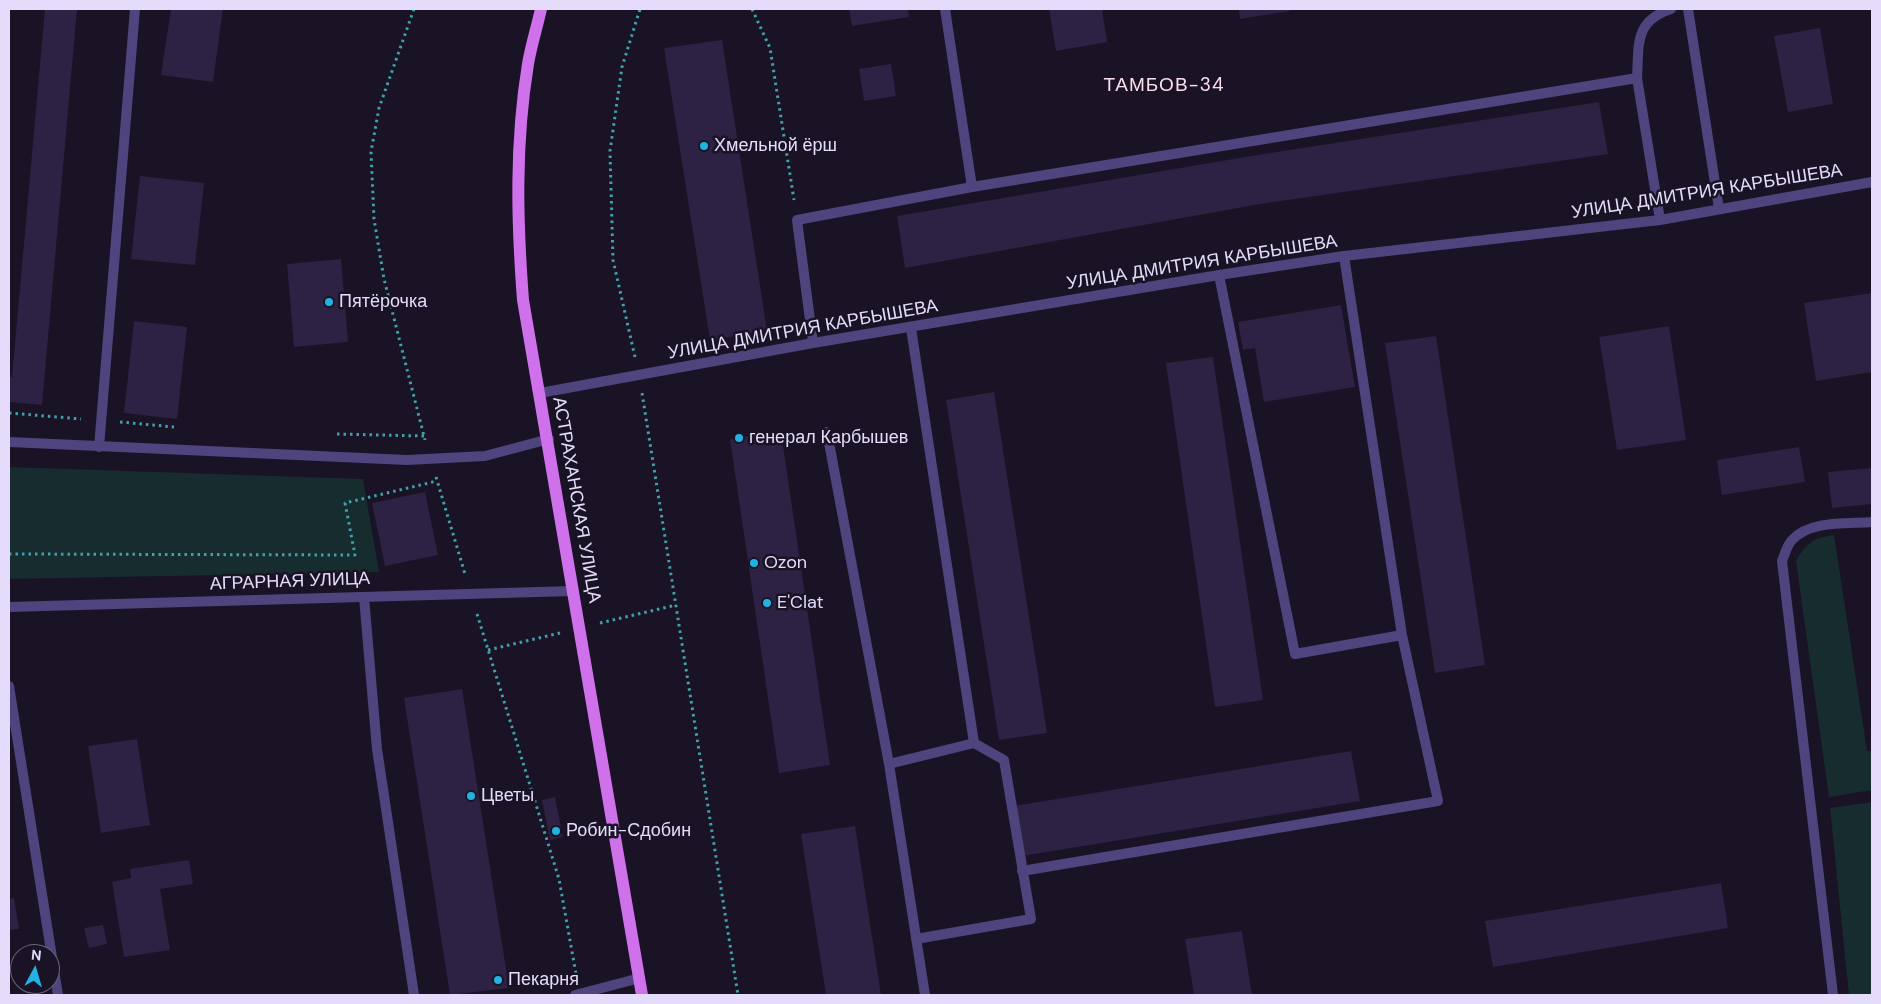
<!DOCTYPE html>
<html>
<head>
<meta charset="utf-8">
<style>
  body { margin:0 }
  #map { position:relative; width:1881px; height:1004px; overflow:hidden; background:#191325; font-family:"DM Sans",sans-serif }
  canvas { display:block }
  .frame { position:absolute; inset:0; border:10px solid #e4dcfa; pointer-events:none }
  .north { position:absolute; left:10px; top:944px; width:50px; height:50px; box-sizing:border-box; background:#191325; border:1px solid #6a637a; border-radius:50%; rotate:6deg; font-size:14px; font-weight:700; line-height:20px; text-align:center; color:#e4dcfa }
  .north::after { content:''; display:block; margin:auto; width:18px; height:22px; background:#21b2e1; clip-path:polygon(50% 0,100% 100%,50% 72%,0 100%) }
</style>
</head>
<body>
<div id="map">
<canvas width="1881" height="1004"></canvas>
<div class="frame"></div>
<div class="north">N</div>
</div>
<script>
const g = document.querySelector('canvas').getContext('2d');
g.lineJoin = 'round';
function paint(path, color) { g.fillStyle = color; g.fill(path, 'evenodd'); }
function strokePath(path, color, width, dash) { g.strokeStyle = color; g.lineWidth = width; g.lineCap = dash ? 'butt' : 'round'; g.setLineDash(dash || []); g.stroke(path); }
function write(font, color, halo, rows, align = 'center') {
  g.font = font + ' "DM Sans",sans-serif'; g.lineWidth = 5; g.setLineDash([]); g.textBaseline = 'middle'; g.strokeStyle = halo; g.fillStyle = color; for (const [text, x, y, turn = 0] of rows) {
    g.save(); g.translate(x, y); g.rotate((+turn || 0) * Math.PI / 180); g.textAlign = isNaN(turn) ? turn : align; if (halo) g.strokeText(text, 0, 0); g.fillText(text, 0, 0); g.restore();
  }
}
const green = new Path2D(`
  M9 467 363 479 379 572 9 579Z
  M1834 535 1867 751H1872V790L1829 797 1796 561C1807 542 1813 538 1834 535Z
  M1872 802V995H1849L1830 808Z`);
const building = new Path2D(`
  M45 9H77L42 405 9 402V376L12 377Z
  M171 9H223L213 82 161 75Z
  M849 9H908L909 17 852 26Z
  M1049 9H1102L1107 42 1056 51Z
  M1239 9H1290V11L1240 19Z
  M1820 28 1833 104 1788 112 1774 36Z
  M722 40 767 331 710 340 664 48Z
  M891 64 896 96 864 101 859 69Z
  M1599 102 1608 154 1260 204 905 268 897 216 1251 156Z
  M140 176 204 183 195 265 131 259Z
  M341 259 348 342 294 347 287 264Z
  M1872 293V372L1816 381 1804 303Z
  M1341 305 1355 387 1264 402 1255 348 1243 350 1238 322Z
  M134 321 187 327 177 419 124 413Z
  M1669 326 1686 440 1617 450 1599 337Z
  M1436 336 1485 665 1435 673 1385 343Z
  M1213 357 1263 700 1215 707 1166 363Z
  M994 392 1047 733 999 740 946 400Z
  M781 432 830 765 779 773 730 439Z
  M1799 447 1805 482 1722 495 1717 460Z
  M1872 468V504L1832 508 1828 472Z
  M425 492 438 555 385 566 372 503Z
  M462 689 509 988 450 995 404 698Z
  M137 739 150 825 101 833 88 746Z
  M1351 751 1360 801 1022 856 1014 806Z
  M555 797 563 837 550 840 542 800Z
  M855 826 881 995H826L801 834Z
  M189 860 193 884 160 889 170 950 124 957 112 882 131 878 130 869Z
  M1721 883 1728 928 1493 967 1485 921Z
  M14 898 19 929 9 930V899Z
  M103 925 107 944 89 948 84 928Z
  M1242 931 1252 995H1194L1185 939Z`);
const path = new Path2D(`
  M414 9 379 108 371 152 374 219 384 279 425 440
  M752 9 770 48 794 200
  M635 357 613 260 610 151 622 67 640 9
  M642 393 738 995
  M9 413 81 419
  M120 422 174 427
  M337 434 424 436
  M436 477 465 574
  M9 554 355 555 345 503 437 481
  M477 614 559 879 576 974
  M600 623 676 605
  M488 650 560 633`);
const lane = new Path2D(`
  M945 9 972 187
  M1637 78C1639 45 1634 21 1671 9
  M1219 275 1295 654 1402 635
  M911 328 974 743 1004 760 1031 919 916 939
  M813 343 797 220 972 187 1637 78 1660 220
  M827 432 889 764 974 743
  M99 447 135 9
  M364 597 377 749 414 995
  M9 686 58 995
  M889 764 925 995
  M1022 871 1438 801 1402 635 1344 256
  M575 995 640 978
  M1833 995 1782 561C1785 554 1787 545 1792 540 1810 520 1848 524 1872 522`);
const street = new Path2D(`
  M1688 9 1719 209
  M540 393 813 343 1219 275 1344 256 1660 220 1872 182
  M9 442 407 460 485 456 549 439
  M9 607 573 591`);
const primary = new Path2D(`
  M541 9C537 27 531 46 528 64 515 143 517 221 523 300L642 995`);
const markers = [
  [704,146,5,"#21b2e1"],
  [329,302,5,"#21b2e1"],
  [739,438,5,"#21b2e1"],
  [754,563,5,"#21b2e1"],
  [767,603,5,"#21b2e1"],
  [471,796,5,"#21b2e1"],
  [556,831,5,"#21b2e1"],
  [498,980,5,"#21b2e1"]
];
const poiNames = [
  ["Хмельной ёрш",714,146],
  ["Пятёрочка",339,302],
  ["генерал Карбышев",749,438],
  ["Ozon",764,563],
  ["E'Clat",777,603],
  ["Цветы",481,796],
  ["Робин-Сдобин",566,831],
  ["Пекарня",508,980]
];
const streetNames = [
  ["УЛИЦА ДМИТРИЯ КАРБЫШЕВА",1707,192,-9],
  ["УЛИЦА ДМИТРИЯ КАРБЫШЕВА",1202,263,-9],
  ["УЛИЦА ДМИТРИЯ КАРБЫШЕВА",803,330,-10],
  ["АСТРАХАНСКАЯ УЛИЦА",576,500,80],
  ["АГРАРНАЯ УЛИЦА",290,582,-2]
];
const neighbourhoodNames = [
  ["ТАМБОВ-34",1164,86]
];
paint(green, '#172c2f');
paint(building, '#2d2144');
strokePath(path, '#40a1aa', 3, [2.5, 4]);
strokePath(lane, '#4f447e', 10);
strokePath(street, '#4f447e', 10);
strokePath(primary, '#d071ec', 12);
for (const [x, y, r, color] of markers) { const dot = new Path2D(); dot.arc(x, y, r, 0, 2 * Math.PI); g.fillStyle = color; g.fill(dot); strokePath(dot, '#191325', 2); }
write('18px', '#e4dcfa', '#191325', poiNames, 'left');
write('18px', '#e4dcfa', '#191325', streetNames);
g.letterSpacing = '1px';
write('19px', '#fbdeec', '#191325', neighbourhoodNames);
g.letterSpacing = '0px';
</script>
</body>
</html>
